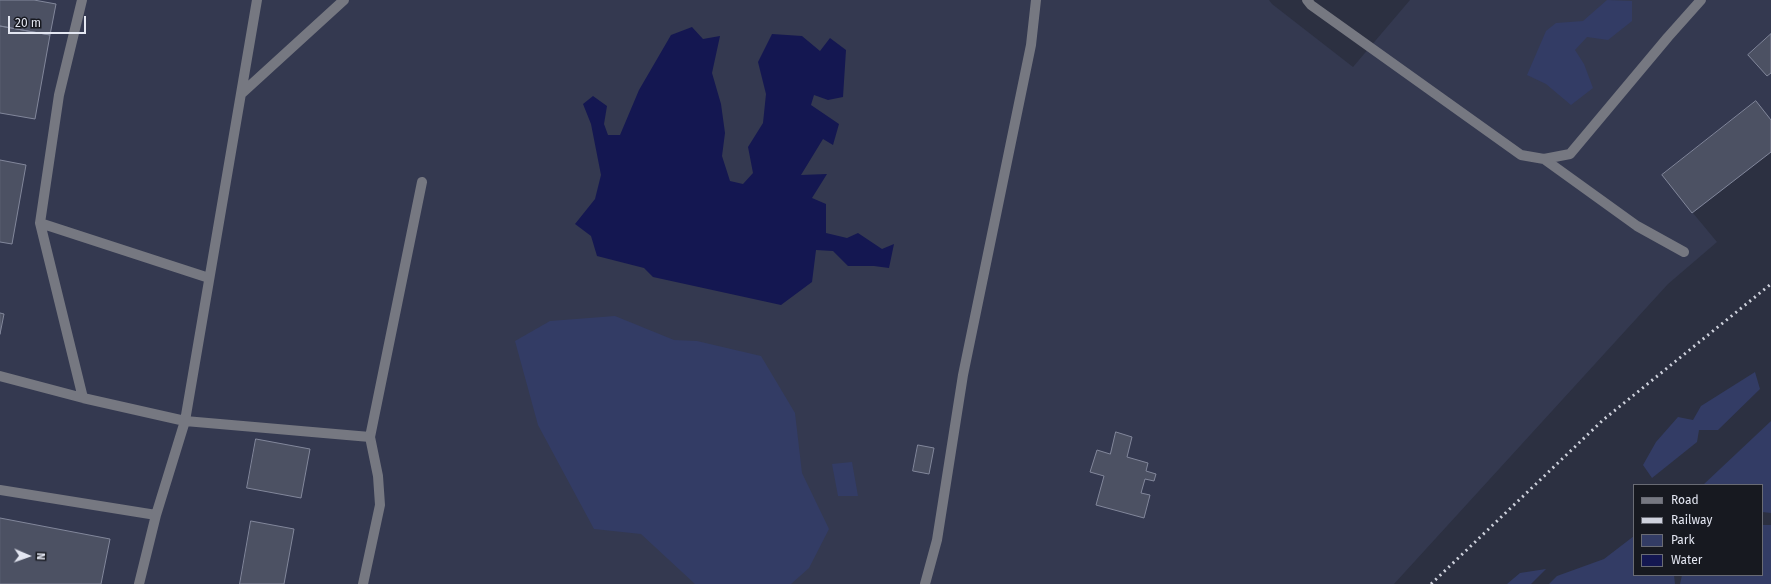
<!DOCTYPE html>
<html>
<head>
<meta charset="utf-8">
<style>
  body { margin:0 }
  #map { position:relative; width:1771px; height:584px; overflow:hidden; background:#2c3041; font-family:"Fira Sans",sans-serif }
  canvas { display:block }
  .legend { position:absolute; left:1633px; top:484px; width:130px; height:92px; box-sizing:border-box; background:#171920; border:1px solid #696b74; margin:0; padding:5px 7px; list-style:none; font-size:12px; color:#e3e6f1 }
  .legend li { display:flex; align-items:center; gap:8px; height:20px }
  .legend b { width:20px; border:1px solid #696b74 }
  .north { position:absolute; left:8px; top:536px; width:40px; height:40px; -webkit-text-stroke:3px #171920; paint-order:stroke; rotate:92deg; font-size:11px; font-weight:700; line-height:16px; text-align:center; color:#e3e6f1 }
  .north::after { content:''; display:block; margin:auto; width:14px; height:18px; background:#e3e6f1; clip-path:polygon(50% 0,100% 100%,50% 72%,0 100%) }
  .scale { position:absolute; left:8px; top:16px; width:78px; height:18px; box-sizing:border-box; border:2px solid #e3e6f1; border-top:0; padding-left:5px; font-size:12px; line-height:14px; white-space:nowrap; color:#e3e6f1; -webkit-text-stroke:3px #171920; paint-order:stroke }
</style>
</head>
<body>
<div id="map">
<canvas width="1771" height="584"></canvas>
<ul class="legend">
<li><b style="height:5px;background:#767881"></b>Road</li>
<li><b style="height:5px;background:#cfd2dd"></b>Railway</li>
<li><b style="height:11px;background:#333c65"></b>Park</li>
<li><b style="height:11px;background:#141751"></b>Water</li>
</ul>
<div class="north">N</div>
<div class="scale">20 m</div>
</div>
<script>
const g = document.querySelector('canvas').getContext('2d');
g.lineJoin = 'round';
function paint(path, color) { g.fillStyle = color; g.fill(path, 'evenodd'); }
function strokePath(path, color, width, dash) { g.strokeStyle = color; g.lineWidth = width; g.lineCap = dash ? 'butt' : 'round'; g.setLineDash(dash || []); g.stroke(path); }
const built = new Path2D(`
  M0 0H1269L1272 4 1353 67 1410 0H1771V152L1693 213 1717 242 1668 284 1394 584H0Z`);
const green = new Path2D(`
  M1607 0 1632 1V21L1608 40 1587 37 1575 50 1584 64 1593 88 1571 105 1546 84 1527 75 1546 31 1556 23 1583 21Z
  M615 316 674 340 697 341 761 356 795 413 802 473 829 529 809 568 791 584H695L641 534 594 529 538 425 515 341 550 321Z
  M1755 372 1760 389 1718 430H1699L1697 442 1652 478 1643 465 1656 442 1678 417 1693 420 1701 406Z
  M1771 421V513L1762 512V485H1703Z
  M852 462 858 496H838L832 464Z
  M1762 525H1771V584H1680L1682 575H1762Z
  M1634 536V575H1674L1675 584H1549L1557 576 1604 559Z
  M1546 569 1531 584H1507L1520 573Z`);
const water = new Path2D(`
  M692 27 703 39 720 36 712 73 721 104 725 133 722 156 730 181 743 184 753 173 748 147 763 123 766 94 758 62 772 34 802 36 820 51 830 38 846 50 843 97 828 100 814 95 811 105 839 124 833 145 823 139 801 175 827 174 812 198 826 204V233L847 238 858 233 882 249 894 244 889 268 874 266H848L833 251 816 250 812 282 781 305 653 277 644 268 597 256 591 236 575 224 595 199 601 175 591 124 583 104 593 96 607 106 604 124 608 135H620L639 90 671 35Z`);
const building = new Path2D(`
  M0 0H34L56 4 50 35 0 26Z
  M0 26 50 35 35 119 0 113Z
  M1771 34V73L1767 76 1748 55Z
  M1756 101 1771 120V152L1692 213 1662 175Z
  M0 160 26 165 12 244 0 242Z
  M0 313 4 314 0 334Z
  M1116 432 1132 437 1127 457 1148 463 1146 471 1156 474 1154 481 1145 479 1141 493 1150 495 1144 518 1096 505 1104 476 1090 472 1097 450 1110 454Z
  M256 439 310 449 301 498 247 488Z
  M918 445 934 448 929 474 913 471Z
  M0 518 110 539 101 584H0Z
  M251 521 294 529 284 584H240Z`);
const minor = new Path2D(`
  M82 0 59 95 40 223 83 398
  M1307 0 1311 5 1521 155 1544 159 1570 154 1668 37 1701 0
  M241 94 344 0
  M1544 159 1637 226 1684 252
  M40 223 209 278
  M0 376 83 398 185 421 370 437
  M0 490 156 515
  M139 584 156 515 185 421 257 0
  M363 584 380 505 378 476 370 437 422 182
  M925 584 937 540 963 375 1031 45 1036 0`);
const rail = new Path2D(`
  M1431 584 1603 420 1771 284`);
paint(built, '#343950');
paint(green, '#333c65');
paint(water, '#141751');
paint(building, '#4c5163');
strokePath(building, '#82879b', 1);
strokePath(minor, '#767881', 10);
strokePath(rail, '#cfd2dd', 3, [2, 4]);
</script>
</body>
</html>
